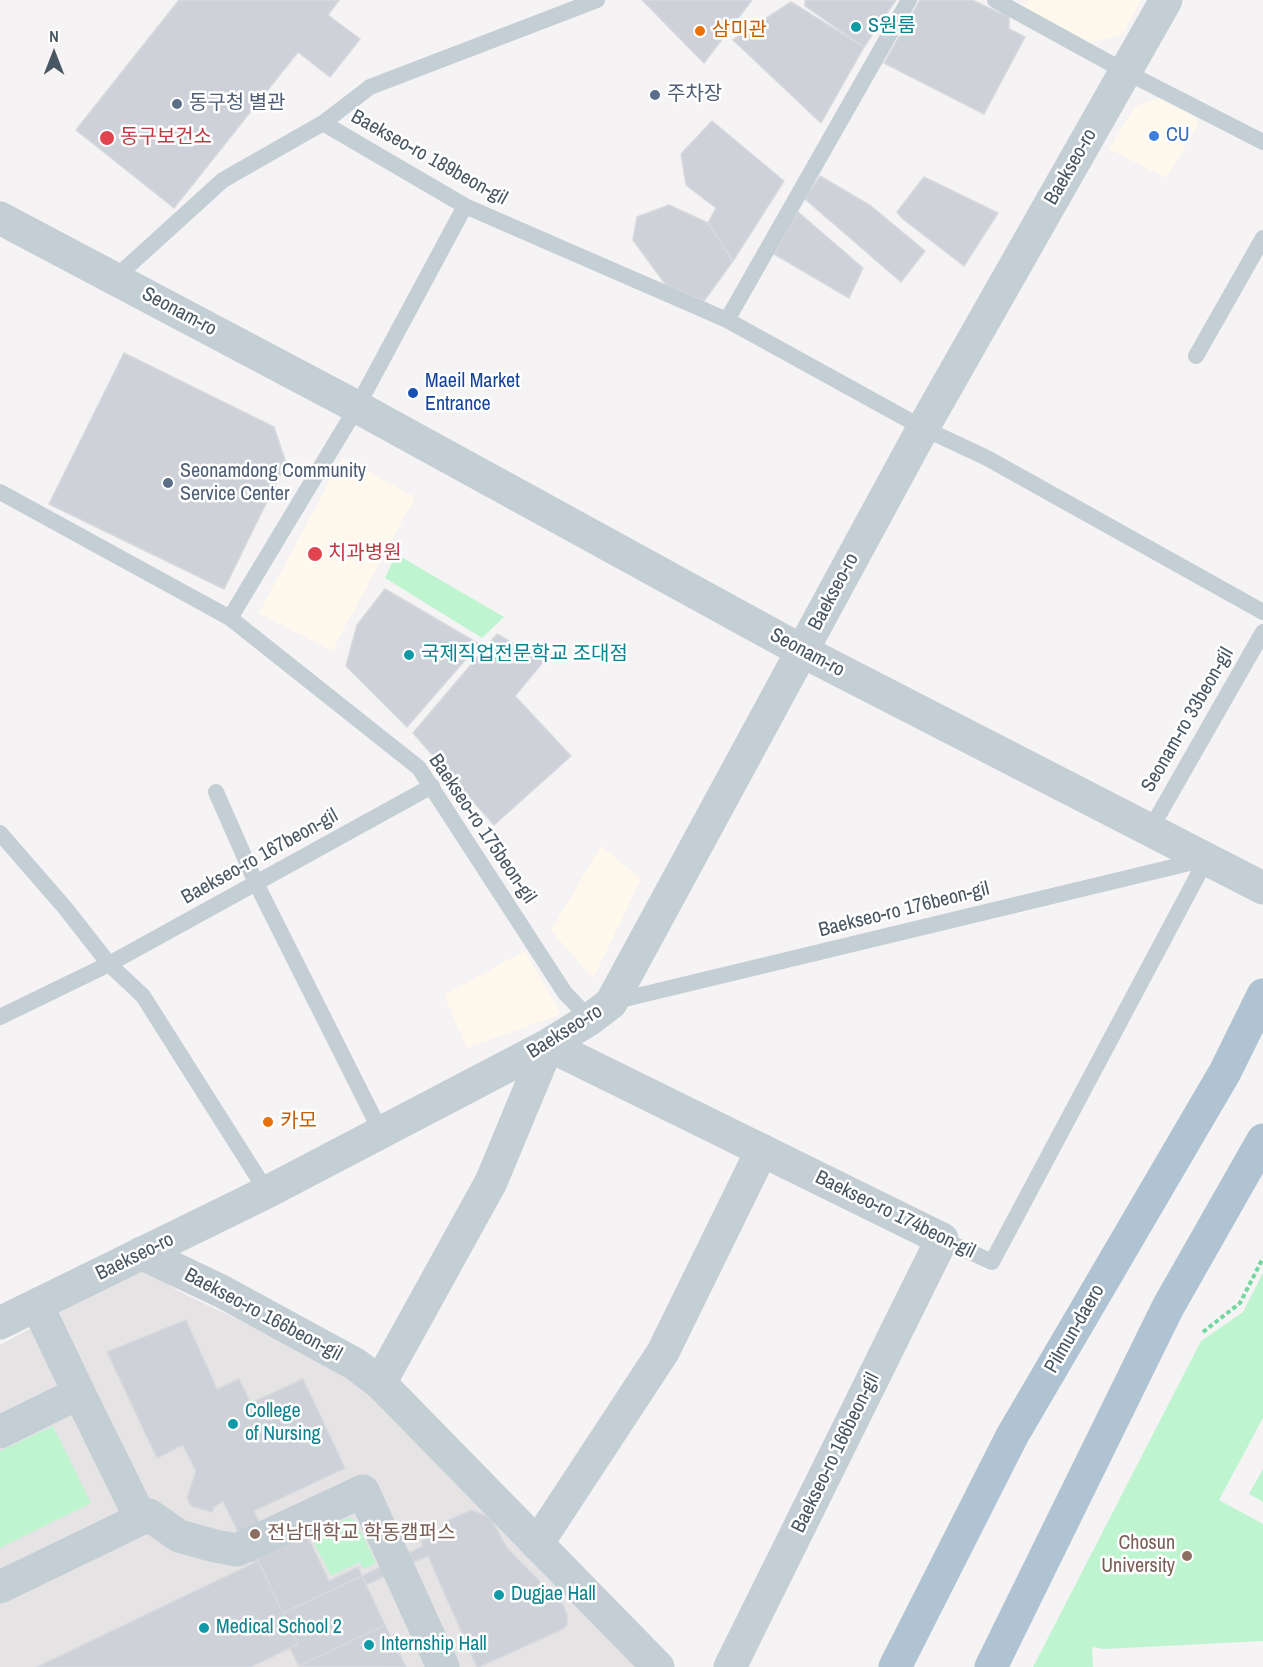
<!DOCTYPE html>
<html>
<head>
<meta charset="utf-8">
<style>
  body { margin:0 }
  #map { position:relative; width:1263px; height:1667px; overflow:hidden; background:#f5f3f3; font-family:"Archivo Narrow",sans-serif }
  canvas { display:block }
  .north { position:absolute; left:24px; top:24px; width:60px; height:60px; -webkit-text-stroke:4px #fff; paint-order:stroke; rotate:0deg; font-size:16px; font-weight:700; line-height:24px; text-align:center; color:#485762 }
  .north::after { content:''; display:block; margin:auto; width:21px; height:27px; background:#485762; clip-path:polygon(50% 0,100% 100%,50% 72%,0 100%) }
</style>
</head>
<body>
<div id="map">
<canvas width="1263" height="1667"></canvas>
<div class="north">N</div>
</div>
<script>
const g = document.querySelector('canvas').getContext('2d');
g.lineJoin = 'round';
function paint(path, color) { g.fillStyle = color; g.fill(path, 'evenodd'); }
function strokePath(path, color, width, dash) { g.strokeStyle = color; g.lineWidth = width; g.lineCap = dash ? 'butt' : 'round'; g.setLineDash(dash || []); g.stroke(path); }
function write(font, color, halo, rows, align = 'center') {
  g.font = font + ' "Archivo Narrow","Noto Sans KR",sans-serif'; g.lineWidth = 5; g.setLineDash([]); g.textBaseline = 'middle'; g.strokeStyle = halo; g.fillStyle = color; for (const [text, x, y, turn = 0] of rows) {
    g.save(); g.translate(x, y); g.rotate((+turn || 0) * Math.PI / 180); g.textAlign = isNaN(turn) ? turn : align; if (halo) g.strokeText(text, 0, 0); g.fillText(text, 0, 0); g.restore();
  }
}
const commercial = new Path2D(`
  M1028 0H1141L1123 33 1091 43 1023 6Z
  M1170 93 1199 123 1166 178 1109 149 1135 107Z
  M342 458 415 497 332 651 259 613Z
  M601 846 641 879 593 979 551 930Z
  M525 951 561 1014 467 1048 444 995Z`);
const education = new Path2D(`
  M145 1266 178 1291 341 1369 380 1401 639 1667H0V1345Z`);
const green = new Path2D(`
  M396 554 504 617 482 638 385 578Z
  M1263 1273V1418L1219 1500 1263 1524V1641L1103 1649 1092 1647 1093 1667H1033L1201 1341 1243 1312Z
  M53 1426 91 1503 0 1548V1451Z
  M1263 1469V1502L1249 1494Z
  M350 1517 356 1522 376 1563 363 1569 360 1562 331 1576 311 1537Z`);
const building = new Path2D(`
  M179 0H339L328 15 360 39 330 77 298 52 174 208 76 130Z
  M642 0H752L704 63Z
  M805 0H896L864 47 805 6Z
  M920 0H972L1009 17V29L1025 37 984 114 884 63Z
  M791 2 864 47 821 123 733 40Z
  M712 121 784 181 733 261 708 223 716 208 686 185 681 154Z
  M820 176 871 206 925 251 901 282 805 199Z
  M924 177 998 213 964 266 903 219 897 212Z
  M669 205 708 223 733 261 704 301 666 285 633 240 637 217Z
  M798 212 863 268 849 298 774 254Z
  M124 353 274 427 286 463 224 589 49 504Z
  M385 589 479 644 407 727 346 666 357 625Z
  M497 634 544 661 515 696 571 756 494 825 413 733Z
  M186 1320 217 1389 239 1379 251 1403 303 1379 345 1468 254 1511 271 1549 256 1556 258 1561 253 1563 223 1501 214 1507 212 1512 191 1506 187 1498 196 1471 183 1445 157 1458 107 1352Z
  M471 1510 487 1516 492 1521 507 1548 563 1605 567 1614V1625L563 1629 479 1667H477L428 1556 366 1585 362 1576 423 1546 421 1541 446 1530 443 1523Z
  M306 1533 329 1581 358 1567 362 1576 283 1613 256 1556Z
  M258 1561 298 1644 290 1648 251 1667H37Z
  M362 1576 385 1625 299 1666 290 1648 298 1644 283 1613Z
  M385 1625 406 1667 299 1666Z`);
const path = new Path2D(`
  M1203 1332 1240 1303 1263 1258`);
const service = new Path2D(`
  M909 0 727 320 923 428 987 458 1263 612
  M995 0 1126 72 1263 142
  M323 123 465 206 727 320
  M115 278 223 180 323 123 370 87 597 0
  M1196 356 1263 238
  M0 492 230 618 419 768 565 993 590 1019
  M230 618 357 407 465 206
  M216 792 256 883 381 1132
  M1150 830 1263 632
  M0 833 66 909 109 964 143 996 267 1192
  M612 1002 1202 860
  M0 1017 109 964 432 786
  M942 1239 992 1262 1207 858`);
const minor = new Path2D(`
  M141 1253 221 1291 355 1364 380 1383 658 1667
  M37 1305 79 1393 141 1519
  M0 1323 267 1192 548 1045 590 1019 611 1003 923 428 1166 0
  M380 1383 491 1182 548 1045 942 1239 730 1667
  M0 1432 79 1393
  M537 1544 663 1352 762 1150
  M0 1587 149 1515 179 1536 215 1546 237 1550 363 1491 443 1667`);
const tertiary = new Path2D(`
  M0 218 357 407 802 651 1263 888`);
const primary = new Path2D(`
  M895 1667 1012 1436 1225 1072 1263 995
  M991 1667 1168 1307 1263 1140`);
const markers = [
  [856,27,6,"#0f9aa8"],
  [700,31,6,"#e8710a"],
  [655,95,6,"#5c6f8a"],
  [177,104,6,"#5c6f8a"],
  [1154,136,6,"#3f7fe0"],
  [107,138,8,"#e0444e"],
  [413,393,6,"#1a4fb4"],
  [168,483,6,"#5c6f8a"],
  [315,554,8,"#e0444e"],
  [409,655,6,"#0f9aa8"],
  [268,1122,6,"#e8710a"],
  [233,1424,6,"#0f9aa8"],
  [255,1534,6,"#8d6e63"],
  [1187,1556,6,"#8d6e63"],
  [499,1595,6,"#0f9aa8"],
  [204,1628,6,"#0f9aa8"],
  [369,1645,6,"#0f9aa8"]
];
const cultureNames = [
  ["S원룸",868,27],
  ["국제직업전문학교 조대점",421,655],
  ["College",245,1412],
  ["of Nursing",245,1435],
  ["Dugjae Hall",511,1595],
  ["Medical School 2",216,1628],
  ["Internship Hall",381,1645]
];
const foodNames = [
  ["삼미관",712,31],
  ["카모",280,1122]
];
const serviceNames = [
  ["주차장",667,95],
  ["동구청 별관",189,104],
  ["Seonamdong Community",180,472],
  ["Service Center",180,495]
];
const shopNames = [
  ["CU",1166,136]
];
const healthNames = [
  ["동구보건소",120,138],
  ["치과병원",328,554]
];
const streetNames = [
  ["Baekseo-ro 189beon-gil",429,158,29],
  ["Baekseo-ro",1071,167,-60],
  ["Seonam-ro",179,312,28],
  ["Baekseo-ro",834,592,-62],
  ["Seonam-ro",807,653,28],
  ["Seonam-ro 33beon-gil",1188,720,-60],
  ["Baekseo-ro 175beon-gil",482,829,56],
  ["Baekseo-ro 167beon-gil",260,857,-29],
  ["Baekseo-ro 176beon-gil",904,910,-14],
  ["Baekseo-ro",565,1032,-32],
  ["Baekseo-ro 174beon-gil",895,1215,26],
  ["Baekseo-ro",135,1257,-26],
  ["Baekseo-ro 166beon-gil",263,1315,28],
  ["Pilmun-daero",1075,1329,-60],
  ["Baekseo-ro 166beon-gil",836,1453,-64]
];
const transitNames = [
  ["Maeil Market",425,382],
  ["Entrance",425,405]
];
const educationNames = [
  ["전남대학교 학동캠퍼스",267,1534],
  ["Chosun",1175,1544,"right"],
  ["University",1175,1567,"right"]
];
paint(commercial, '#fef8ed');
paint(education, '#e6e3e5');
paint(green, '#bff4d1');
paint(building, '#ced2d8');
strokePath(building, '#d6d9de', 1.5);
strokePath(path, '#73d6a1', 4, [4.5, 3]);
strokePath(service, '#c3ced5', 16);
strokePath(minor, '#c3ced5', 33);
strokePath(tertiary, '#c3ced5', 33);
strokePath(primary, '#b0c3d3', 33);
for (const [x, y, r, color] of markers) { const dot = new Path2D(); dot.arc(x, y, r, 0, 2 * Math.PI); g.fillStyle = color; g.fill(dot); strokePath(dot, '#fff', 2); }
write('20px', '#0d838f', '#fff', cultureNames, 'left');
write('20px', '#c56008', '#fff', foodNames, 'left');
write('20px', '#4e5e75', '#fff', serviceNames, 'left');
write('20px', '#366cbe', '#fff', shopNames, 'left');
write('20px', '#be3a42', '#fff', healthNames, 'left');
write('20px', '#485762', '#fff', streetNames);
write('20px', '#164399', '#fff', transitNames, 'left');
write('20px', '#785e54', '#fff', educationNames, 'left');
</script>
</body>
</html>
